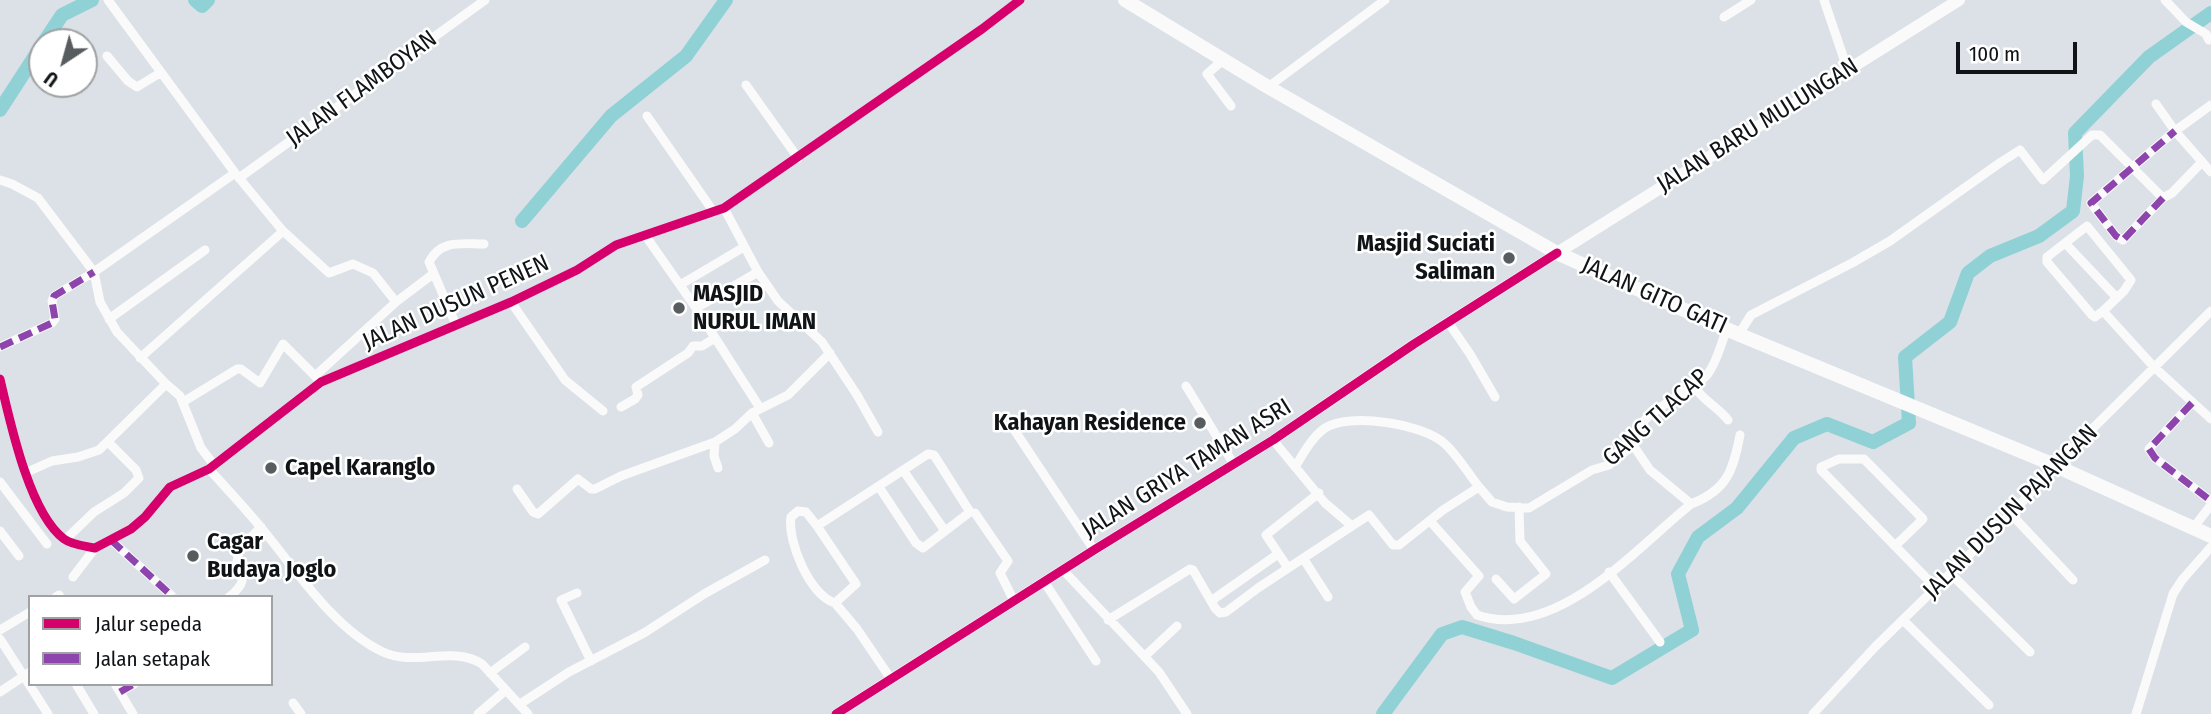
<!DOCTYPE html>
<html>
<head>
<meta charset="utf-8">
<style>
  body { margin:0 }
  #map { position:relative; width:2211px; height:714px; overflow:hidden; background:#dbe1e6; font-family:"Fira Sans Condensed",sans-serif }
  canvas { display:block }
  .legend { position:absolute; left:28px; top:595px; width:245px; height:91px; box-sizing:border-box; background:#fff; border:2px solid #9fa1a2; margin:0; padding:9px 12px; list-style:none; font-size:21px; color:#101417 }
  .legend li { display:flex; align-items:center; gap:14px; height:35px }
  .legend b { width:35px; border:2px solid #9fa1a2 }
  .north { position:absolute; left:28px; top:28px; width:70px; height:70px; box-sizing:border-box; background:#fff; border:2px solid #9fa1a2; border-radius:50%; rotate:216deg; font-size:19px; font-weight:700; line-height:28px; text-align:center; color:#101417 }
  .north::after { content:''; display:block; margin:auto; width:24px; height:32px; background:#575c5f; clip-path:polygon(50% 0,100% 100%,50% 72%,0 100%) }
  .scale { position:absolute; left:1956px; top:42px; width:121px; height:32px; box-sizing:border-box; border:4px solid #101417; border-top:0; padding-left:9px; font-size:21px; line-height:24px; white-space:nowrap; color:#101417; -webkit-text-stroke:5px #fff; paint-order:stroke }
</style>
</head>
<body>
<div id="map">
<canvas width="2211" height="714"></canvas>
<ul class="legend">
<li><b style="height:9px;background:#d6006c"></b>Jalur sepeda</li>
<li><b style="height:9px;background:#8e44ad"></b>Jalan setapak</li>
</ul>
<div class="north">U</div>
<div class="scale">100 m</div>
</div>
<script>
const g = document.querySelector('canvas').getContext('2d');
g.lineJoin = 'round';
function strokePath(path, color, width, dash) { g.strokeStyle = color; g.lineWidth = width; g.lineCap = dash ? 'butt' : 'round'; g.setLineDash(dash || []); g.stroke(path); }
function write(font, color, halo, rows, align = 'center') {
  g.font = font + ' "Fira Sans Condensed",sans-serif'; g.lineWidth = 5; g.setLineDash([]); g.textBaseline = 'middle'; g.strokeStyle = halo; g.fillStyle = color; for (const [text, x, y, turn = 0] of rows) {
    g.save(); g.translate(x, y); g.rotate((+turn || 0) * Math.PI / 180); g.textAlign = isNaN(turn) ? turn : align; if (halo) g.strokeText(text, 0, 0); g.fillText(text, 0, 0); g.restore();
  }
}
const river = new Path2D(`
  M195 0 202 6 208 0
  M44 42 62 15 92 0
  M0 110 42 45
  M522 221 611 116 686 56 726 0
  M1383 714 1442 634 1462 627 1514 643 1612 678 1692 630 1678 574 1698 537 1737 508 1794 438 1827 424 1873 442 1909 423 1905 357 1950 322 1968 273 1990 256 2039 236 2073 211 2077 176 2075 133 2149 57 2211 13`);
const minor = new Path2D(`
  M108 0 235 173 282 230 281 233 140 358
  M1824 0 1848 71
  M2165 0 2186 22 2206 34 2209 40
  M1724 17 1751 0
  M107 56 128 81 137 87 160 73
  M1223 60 1207 74 1231 106
  M746 85 798 158
  M1268 87 1385 0
  M2156 104 2175 131 2091 203 2116 236 2123 240 2163 198
  M2211 105 2175 131 2211 172
  M647 116 713 211
  M239 178 485 0
  M0 180 12 184 38 198 94 272 235 173
  M724 208 758 272 778 301 822 342 857 395 878 432
  M282 230 329 273 353 264 373 273 396 302
  M645 235 696 308 760 408
  M2065 243 2117 298
  M680 285 744 247
  M511 302 565 380 603 411
  M696 308 758 272
  M2103 311 2124 291 2131 280 2087 226 2047 257V262L2092 315 2095 317 2103 311 2154 367 2211 419
  M109 319 205 250
  M1448 322 1470 354 1495 397
  M456 325 429 262C441 239 462 244 484 244
  M1739 334 1751 315 1852 263 1890 241 2001 162 2020 150 2043 180 2092 135H2100L2163 198 2172 193 2202 162
  M0 347 52 323 55 319 52 301 54 296 94 272 100 302 117 332 166 384 99 450 78 457 52 461 25 473
  M315 376 396 302 433 274
  M0 379C10 421 29 513 64 539 72 545 85 546 95 548L131 529 145 517 170 487 209 469 321 382 511 302 577 270 616 245 724 208 982 29 1020 0
  M166 384 180 396 201 448 214 465
  M1186 386 1233 463
  M1694 386C1702 400 1718 407 1728 420
  M183 402 237 369H241L260 383 283 344 321 382
  M2192 403 2149 449 2155 458 2211 501
  M621 407 635 399 638 395 636 387 688 353 693 346H702L715 338
  M752 413 769 443
  M1013 428 1094 550
  M1273 440 1325 503 1352 526 1369 515 1393 545H1399L1443 510 1479 487 1492 502 1507 507 1529 508 1592 470 1609 465 1633 445C1630 415 1691 393 1707 375 1717 363 1721 343 1727 329
  M715 442 714 456 718 468
  M1633 445 1650 470 1691 504
  M1295 467C1303 454 1312 437 1325 428 1349 412 1424 424 1445 444 1458 456 1468 473 1479 487
  M209 469C227 489 246 509 263 530 297 571 334 629 383 652 415 667 452 645 482 664L528 714
  M903 470 945 531
  M0 482 47 544
  M879 487 916 543 923 548 970 512 934 455 928 454 817 526 856 584 835 603 857 629 891 679
  M517 489 533 512 538 514 578 479 591 489H595L621 476 715 442 735 429 752 413 788 395 830 353
  M975 513 1008 561 1000 573 1014 601
  M2011 514 2073 580
  M1430 521 1479 576 1465 592 1471 607 1477 615C1556 642 1636 548 1691 504 1727 490 1733 471 1740 435
  M817 526 806 512 798 511 791 517C787 541 810 596 835 603
  M2194 527 2211 505
  M0 531 19 556
  M65 540 94 512 124 493 139 478 136 470 108 442
  M111 540 173 597
  M1895 546 1923 519 1864 459H1839L1821 467V470L1936 588
  M1303 558 1328 597
  M1288 568 1266 535 1319 493
  M1063 570 1159 672 1187 714
  M1609 572 1660 642
  M1951 574 2030 652
  M73 577 95 548
  M1496 579 1514 599 1546 574 1520 541 1519 507
  M1045 583 1096 661
  M577 593 561 600 591 661
  M56 597 59 595 60 597
  M229 597C257 575 230 573 239 553 242 544 255 534 261 527
  M1211 601 1278 554
  M1108 620 1190 569 1193 570 1215 608 1220 613 1226 612 1258 588 1352 526
  M1903 620 1989 705
  M0 630 30 612
  M0 639 48 714
  M1145 656 1177 626
  M490 673 525 647
  M76 684 94 714
  M115 684 133 714
  M0 692 30 672
  M120 692 134 684
  M293 703 301 714
  M520 704 569 672 644 633 704 594 765 560
  M478 714 506 690
  M1813 714 1875 647 2011 514 2055 466 2211 311
  M2136 714 2173 594 2182 580 2211 547`);
const tertiary = new Path2D(`
  M836 714 1094 550 1273 440 1414 344 1557 253`);
const secondary = new Path2D(`
  M1557 253 1959 0`);
const primary = new Path2D(`
  M1125 0 1268 87 1557 253 1740 335 2047 462 2211 536`);
const quiet = new Path2D(`
  M2163 198 2123 240 2116 236 2091 203 2175 131
  M0 347 52 323 55 319 52 301 54 296 94 272
  M2192 403 2149 449 2155 458 2211 501
  M111 540 173 597
  M120 692 134 684`);
const cycleway = new Path2D(`
  M0 379C10 421 29 513 64 539 72 545 85 546 95 548L131 529 145 517 170 487 209 469 321 382 511 302 577 270 616 245 724 208 982 29 1020 0
  M836 714 1094 550 1273 440 1414 344 1557 253`);
const markers = [
  [1509,258,7,"#575c5f"],
  [679,308,7,"#575c5f"],
  [1200,423,7,"#575c5f"],
  [271,468,7,"#575c5f"],
  [193,556,7,"#575c5f"]
];
const streetNames = [
  ["JALAN FLAMBOYAN",362,89,-36],
  ["JALAN BARU MULUNGAN",1758,126,-32],
  ["JALAN GITO GATI",1654,296,24],
  ["JALAN DUSUN PENEN",456,303,-24],
  ["GANG TLACAP",1656,418,-42],
  ["JALAN GRIYA TAMAN ASRI",1187,469,-32],
  ["JALAN DUSUN PAJANGAN",2011,512,-45]
];
const poiNames = [
  ["Masjid Suciati",1495,244,"right"],
  ["Saliman",1495,272,"right"],
  ["MASJID",693,294],
  ["NURUL IMAN",693,322],
  ["Kahayan Residence",1186,423,"right"],
  ["Capel Karanglo",285,468],
  ["Cagar",207,542],
  ["Budaya Joglo",207,570]
];
strokePath(river, '#90d1d6', 14);
strokePath(minor, '#fafafb', 9);
strokePath(tertiary, '#fafafb', 10);
strokePath(secondary, '#fafafb', 12);
strokePath(primary, '#fafafb', 14);
strokePath(quiet, '#8e44ad', 7, [14, 7]);
strokePath(cycleway, '#d6006c', 9);
for (const [x, y, r, color] of markers) { const dot = new Path2D(); dot.arc(x, y, r, 0, 2 * Math.PI); g.fillStyle = color; g.fill(dot); strokePath(dot, '#fff', 2.5); }
write('24px', '#101417', '#fff', streetNames);
write('bold 24px', '#101417', '#fff', poiNames, 'left');
</script>
</body>
</html>
